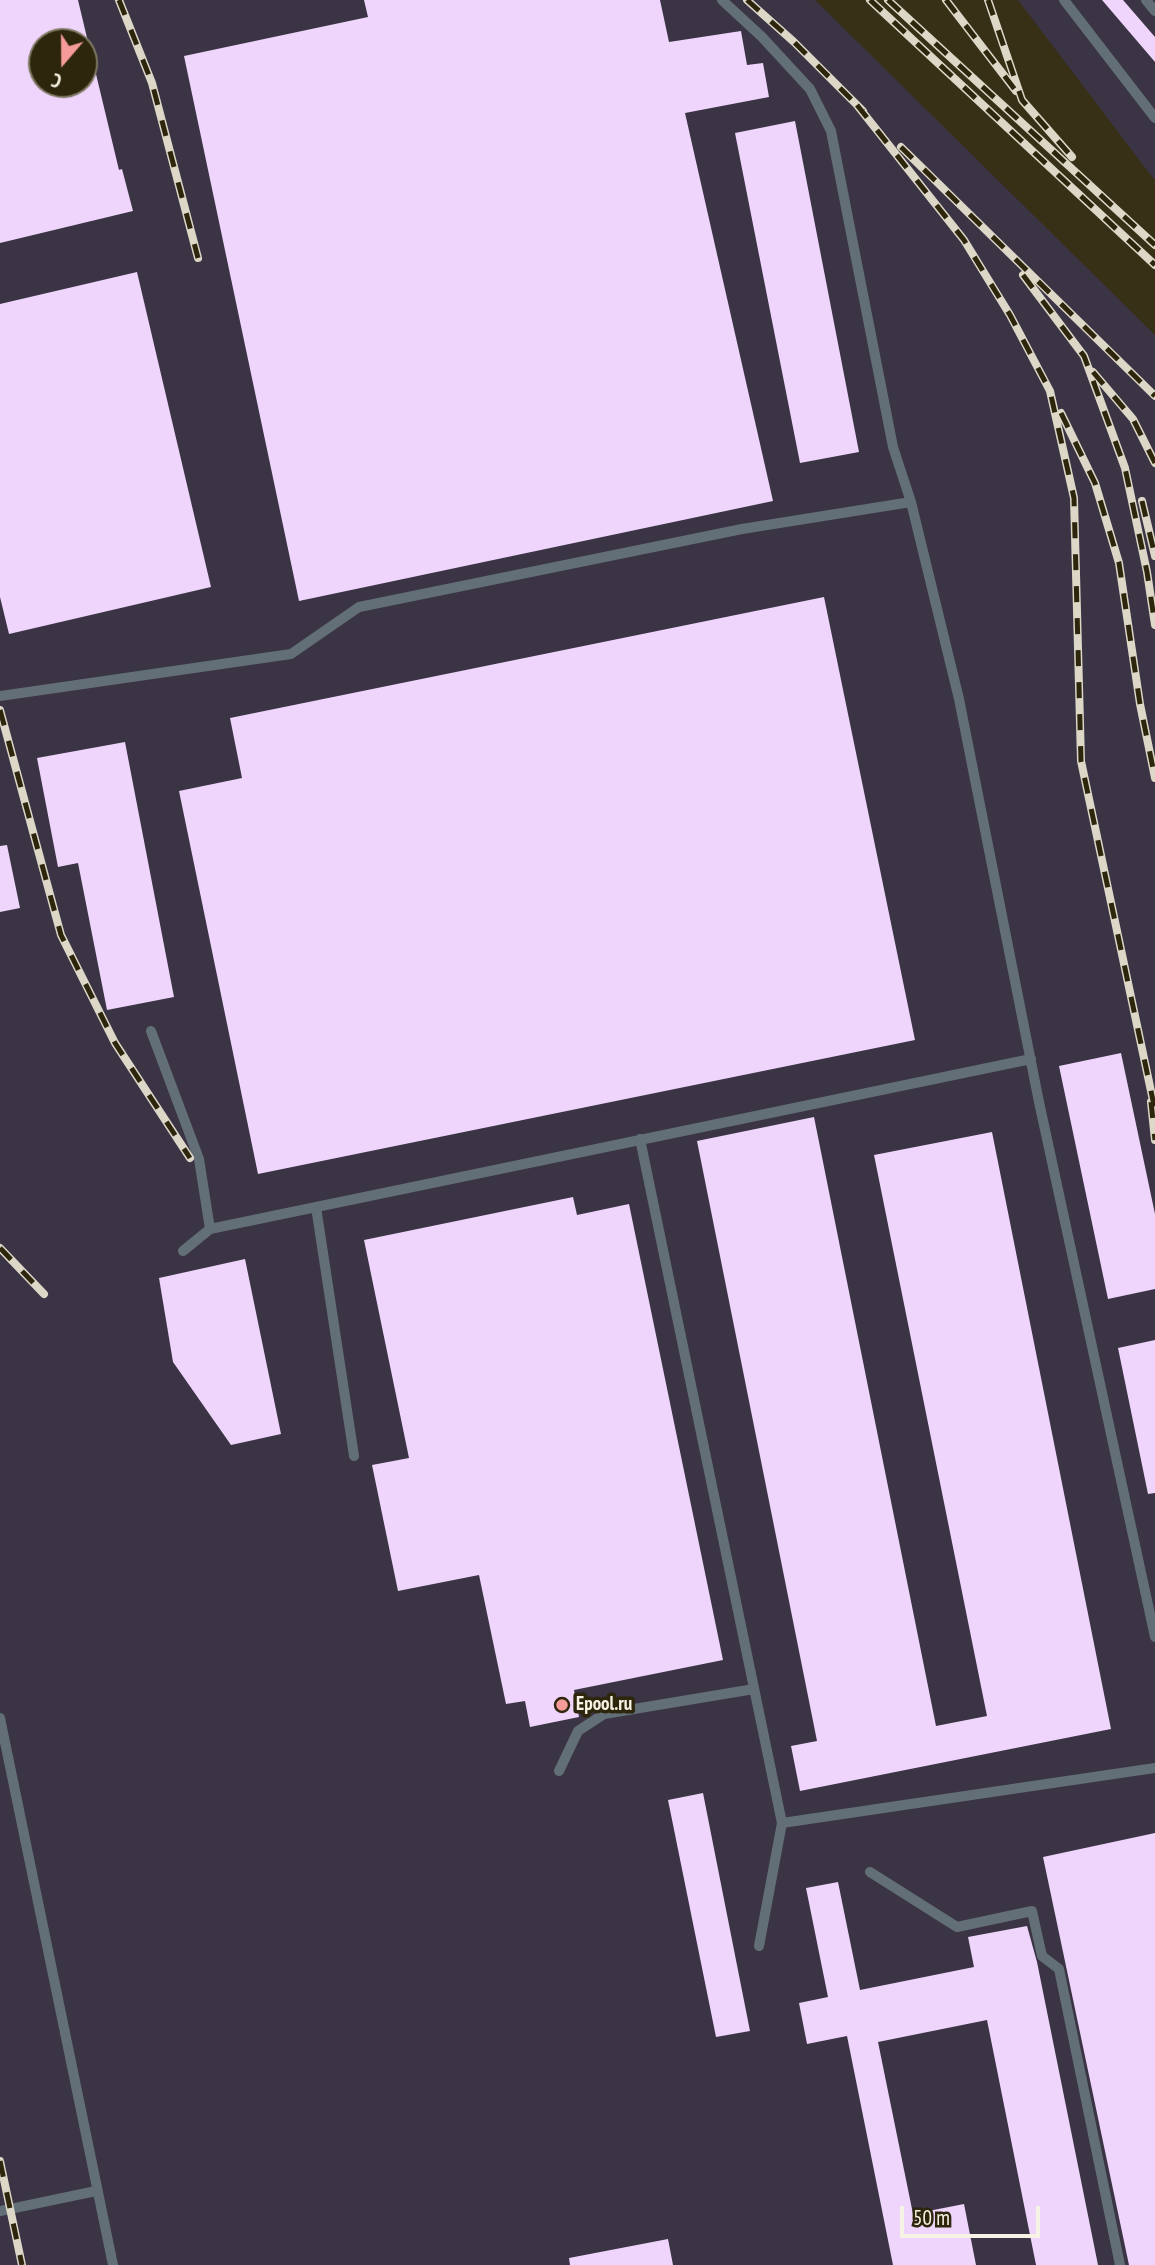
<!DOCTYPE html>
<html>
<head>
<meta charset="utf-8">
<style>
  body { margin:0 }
  #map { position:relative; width:1155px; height:2265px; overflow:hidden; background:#373017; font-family:"PT Sans Narrow",sans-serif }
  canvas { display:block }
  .north { position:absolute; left:28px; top:28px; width:70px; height:70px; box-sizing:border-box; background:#2d260d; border:2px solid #7e7863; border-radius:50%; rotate:200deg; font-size:19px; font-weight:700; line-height:28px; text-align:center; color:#f7f3e4 }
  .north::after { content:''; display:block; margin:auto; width:24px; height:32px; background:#f59b99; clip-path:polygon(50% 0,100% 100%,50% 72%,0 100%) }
  .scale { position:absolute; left:900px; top:2206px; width:140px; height:32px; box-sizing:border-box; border:4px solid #f7f3e4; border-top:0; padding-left:9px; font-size:21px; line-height:24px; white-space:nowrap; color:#f7f3e4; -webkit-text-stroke:5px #2d260d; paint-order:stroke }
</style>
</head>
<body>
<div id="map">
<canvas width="1155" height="2265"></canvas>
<div class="north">С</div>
<div class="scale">50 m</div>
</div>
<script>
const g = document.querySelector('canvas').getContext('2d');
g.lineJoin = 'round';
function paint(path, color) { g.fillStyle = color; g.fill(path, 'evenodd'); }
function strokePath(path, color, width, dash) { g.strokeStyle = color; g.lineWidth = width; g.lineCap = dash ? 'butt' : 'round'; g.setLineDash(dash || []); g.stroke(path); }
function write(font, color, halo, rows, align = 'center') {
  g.font = font + ' "PT Sans Narrow",sans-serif'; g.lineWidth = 7; g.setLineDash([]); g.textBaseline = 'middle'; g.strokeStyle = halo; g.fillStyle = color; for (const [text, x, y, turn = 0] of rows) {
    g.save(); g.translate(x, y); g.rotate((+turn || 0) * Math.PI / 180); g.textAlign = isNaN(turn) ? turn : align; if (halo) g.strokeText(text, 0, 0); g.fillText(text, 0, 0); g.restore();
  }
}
const industrial = new Path2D(`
  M0 0H815L1155 335V2265H0ZM42 42H84V84H42Z
  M1018 0H1155V180L1153 178Z`);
const building = new Path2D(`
  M0 0H78L88 42H42V84H84V50L90 49 119 170 122 169 133 211 0 243Z
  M364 0H660L669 42 741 31 747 65 763 63 769 97 685 113 773 501 299 601 184 56 368 17Z
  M1102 0H1123L1155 37V62Z
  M795 121 859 452 800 463 735 133Z
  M137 272 211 587 9 634 0 597V304Z
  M824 597 915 1040 258 1174 179 791 242 778 230 718Z
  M125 742 174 997 107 1010 78 863 58 867 37 758Z
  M7 845 20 908 0 912V846Z
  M1121 1053 1155 1214V1289L1108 1299 1059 1066Z
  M814 1117 936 1726 987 1716 874 1155 992 1132 1111 1729 800 1791 791 1746 817 1741 697 1141Z
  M573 1197 577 1215 629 1204 723 1660 574 1690 579 1717 530 1727 525 1701 506 1704 479 1575 398 1591 372 1465 409 1458 364 1240Z
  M245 1259 281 1434 231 1445 173 1362 159 1278Z
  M1155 1340V1493L1148 1494 1118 1348Z
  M703 1793 750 2031 716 2037 668 1800Z
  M1155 1833V2265H1129L1043 1857Z
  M838 1882 860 1990 974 1967 968 1937 1027 1926 1037 1962 1098 2265H1036L987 2020 878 2042 913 2214 964 2204 976 2265H893L847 2036 807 2044 799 2003 828 1997 806 1888Z
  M668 2239 673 2265H570L569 2258Z`);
const lane = new Path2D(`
  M722 0 762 37 810 89 831 131 893 447 911 502 959 699 1039 1102 1155 1637
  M1064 0 1155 118
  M1146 0 1155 11
  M0 696 291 654 359 607 742 529 911 502
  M151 1031 199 1159 210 1229 1031 1059
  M640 1139 782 1823 1155 1768
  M316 1207 354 1456
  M183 1251 210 1229
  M0 1718 113 2265
  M559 1771 578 1731 604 1714 754 1689
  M870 1872 957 1927 1032 1911 1042 1956 1059 1969 1120 2265
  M759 1946 782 1823
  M0 2211 96 2191`);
const rail = new Path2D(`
  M119 0 152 83 198 258
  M747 0 794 42 863 111
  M870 0 1155 265
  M888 0 1155 245
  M946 0 1016 91
  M988 0 1022 100 1072 157
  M857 105 964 240 1010 315 1050 391 1074 498 1081 761 1155 1110
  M901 147 1155 396
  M1023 275 1084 356 1125 468 1147 572 1155 625
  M1093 372 1133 419 1155 463
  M1061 413 1095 483 1119 563 1140 704 1155 778
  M1142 501 1155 556
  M0 710 61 935 115 1043 190 1158
  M1151 1102 1155 1140
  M0 1248 44 1294
  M0 2161 22 2265`);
const markers = [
  [562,1705,7,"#f59b99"]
];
const poiNames = [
  ["Epool.ru",576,1705]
];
paint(industrial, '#3a3445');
paint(building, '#efd4fb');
strokePath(lane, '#636f76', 10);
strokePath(rail, '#dcd7c7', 8);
strokePath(rail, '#2d260d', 5, [16]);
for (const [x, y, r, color] of markers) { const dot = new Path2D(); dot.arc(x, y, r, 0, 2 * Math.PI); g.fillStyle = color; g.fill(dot); strokePath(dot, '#2d260d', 2.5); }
write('bold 19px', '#f7f3e4', '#2d260d', poiNames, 'left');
</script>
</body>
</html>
